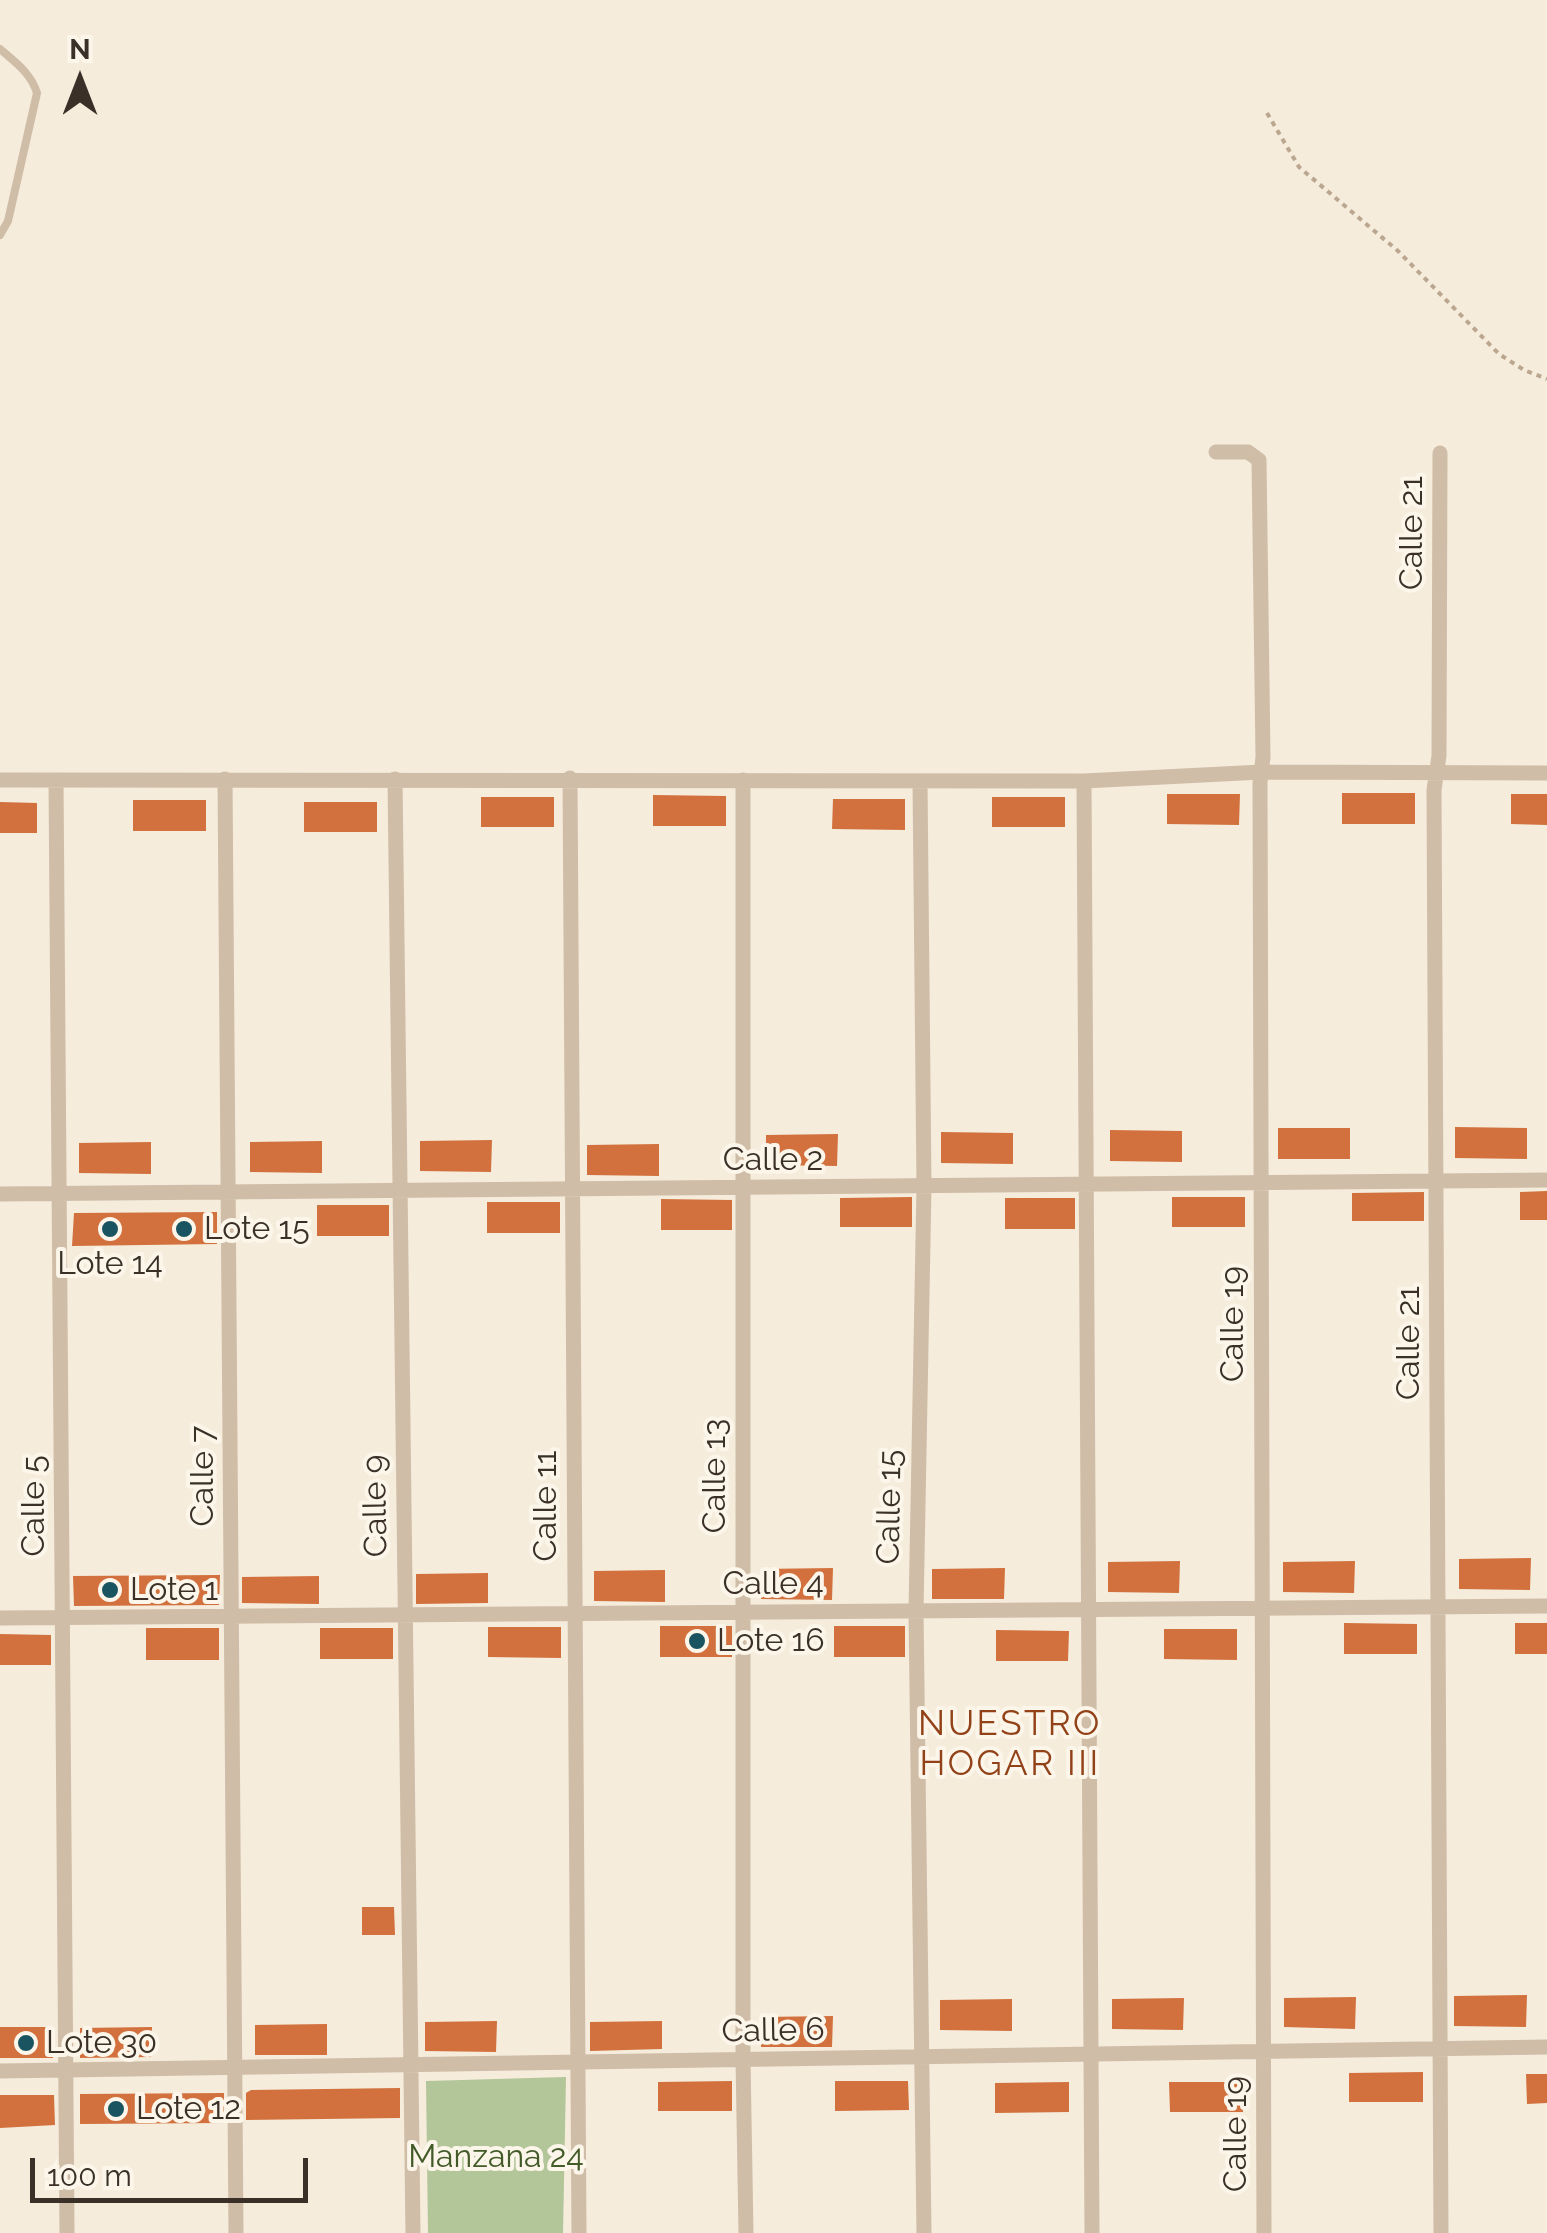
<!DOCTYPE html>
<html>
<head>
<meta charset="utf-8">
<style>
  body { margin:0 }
  #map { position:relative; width:1547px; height:2233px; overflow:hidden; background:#f5ecdc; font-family:Raleway,sans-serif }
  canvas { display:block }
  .north { position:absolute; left:30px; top:30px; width:100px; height:100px; -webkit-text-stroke:8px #fcf5e9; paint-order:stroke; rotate:0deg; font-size:28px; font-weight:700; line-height:40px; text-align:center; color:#3a3028 }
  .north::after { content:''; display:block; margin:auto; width:35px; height:45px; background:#3a3028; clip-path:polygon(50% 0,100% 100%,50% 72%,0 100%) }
  .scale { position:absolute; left:30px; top:2158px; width:278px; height:45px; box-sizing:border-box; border:5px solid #3a3028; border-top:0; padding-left:12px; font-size:30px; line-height:35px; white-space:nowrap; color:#3a3028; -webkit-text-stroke:8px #fcf5e9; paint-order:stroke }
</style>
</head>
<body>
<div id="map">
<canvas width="1547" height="2233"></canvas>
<div class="north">N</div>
<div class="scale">100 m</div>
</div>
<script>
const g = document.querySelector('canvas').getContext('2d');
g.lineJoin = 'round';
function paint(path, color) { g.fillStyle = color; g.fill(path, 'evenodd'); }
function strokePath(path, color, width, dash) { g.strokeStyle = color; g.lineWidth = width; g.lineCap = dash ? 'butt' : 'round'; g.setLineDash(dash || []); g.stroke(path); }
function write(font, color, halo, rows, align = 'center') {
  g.font = font + ' Raleway,sans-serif'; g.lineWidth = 8; g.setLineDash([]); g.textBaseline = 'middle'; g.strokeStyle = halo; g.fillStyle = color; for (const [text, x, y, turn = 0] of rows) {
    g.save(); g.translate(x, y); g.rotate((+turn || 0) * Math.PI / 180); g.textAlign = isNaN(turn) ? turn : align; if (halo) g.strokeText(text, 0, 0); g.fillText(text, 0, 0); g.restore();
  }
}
const green = new Path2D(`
  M566 2077 563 2233H428L426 2081Z`);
const building = new Path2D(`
  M1342 793H1415V824H1342Z
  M1167 794H1240L1239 825 1167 824Z
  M1511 794H1547V825L1511 824Z
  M653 795 726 796V826H653Z
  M481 797H554V827H481Z
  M992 797H1065V827H992Z
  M833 799H905V830L832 829Z
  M133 800H206V831H133Z
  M0 802 37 803V833H0Z
  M304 802H377V832H304Z
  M1455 1127 1527 1128V1159L1455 1158Z
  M1278 1128H1350V1159H1278Z
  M1110 1130 1182 1131V1162L1110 1161Z
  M941 1132 1013 1133V1164L941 1163Z
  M838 1134 837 1166 766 1165V1135Z
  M492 1140 491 1172 420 1171V1141Z
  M322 1141V1173L250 1172V1142Z
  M151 1142V1174L79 1173V1143Z
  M659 1144V1176L587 1175V1145Z
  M1547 1191V1220H1520V1192Z
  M1424 1192V1221H1352V1193Z
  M912 1197V1227H840V1198Z
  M1172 1197H1245V1227H1172Z
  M1005 1198H1075V1229H1005Z
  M661 1199 732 1200V1230H661Z
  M487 1202H560V1233H487Z
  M317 1205H389V1236H317Z
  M217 1212V1244L72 1246 74 1213Z
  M1531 1558 1530 1590 1459 1589V1559Z
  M1180 1561 1179 1593 1108 1592V1562Z
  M1355 1561 1354 1593 1283 1592V1562Z
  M833 1568 832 1600 761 1599V1569Z
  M1005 1568 1004 1599H932V1569Z
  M665 1570V1602L594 1601V1571Z
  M488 1573V1603L416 1604V1574Z
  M220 1575 219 1605 74 1606 73 1576Z
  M319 1576V1604L242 1603V1577Z
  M1344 1623 1417 1624V1654H1344Z
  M1515 1623H1547V1654H1515Z
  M660 1626H732V1657H660Z
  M834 1626H905V1657H834Z
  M488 1627H561V1658L488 1657Z
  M146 1628H219V1660H146Z
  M320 1628H393V1659H320Z
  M1164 1629H1237V1660L1164 1659Z
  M996 1630 1069 1631 1068 1661H996Z
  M0 1634 51 1635V1665H0Z
  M362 1907H394L395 1935H362Z
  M1527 1995 1526 2027 1454 2026V1996Z
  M1356 1997 1355 2029 1284 2027V1998Z
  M1184 1998 1183 2030 1112 2029V1999Z
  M1012 1999V2031L940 2030V2000Z
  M833 2016 832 2047H761V2017Z
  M497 2021 496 2052 425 2051V2022Z
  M662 2021V2049L590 2051V2022Z
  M327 2024V2055H255V2025Z
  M0 2027H52L53 2058H0Z
  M152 2027 151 2057 80 2058V2028Z
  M1423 2072V2102H1349V2073Z
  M1526 2074H1547V2103L1527 2104Z
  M732 2081V2111H658V2082Z
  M835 2081H908L909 2110 835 2111Z
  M1069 2082V2112L995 2113V2083Z
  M1169 2082H1243V2112H1170Z
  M400 2088V2118L246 2120V2093L251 2090Z
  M224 2093V2123L80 2124V2094Z
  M0 2095H54L55 2125 0 2128Z`);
const path = new Path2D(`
  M1267 113 1299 167 1398 251 1499 354 1524 370 1547 379`);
const service = new Path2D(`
  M0 49C15 62 31 73 37 93L8 221 0 235`);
const minor = new Path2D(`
  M1216 452H1248L1259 460 1263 757 1260 783 1264 2233
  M1440 453 1439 756 1434 790 1441 2233
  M570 778 579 2233
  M225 779 236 2233
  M395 779 413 2233
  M0 780 1084 781 1262 772 1547 773
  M56 780 67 2233
  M743 780V2059L746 2233
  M920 781 924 1187 916 1611 924 2233
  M1084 781 1092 2233
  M0 1194 1547 1180
  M0 1618 1547 1606
  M0 2071 1547 2047`);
const markers = [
  [110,1229,10,"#195460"],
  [184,1229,10,"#195460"],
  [110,1590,10,"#195460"],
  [697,1641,10,"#195460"],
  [26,2043,10,"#195460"],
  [116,2109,10,"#195460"]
];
const streetNames = [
  ["Calle 21",1412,533,-90],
  ["Calle 2",773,1160],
  ["Calle 19",1233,1324,-90],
  ["Calle 21",1409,1343,-90],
  ["Calle 7",203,1476,-90],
  ["Calle 13",715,1476,-90],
  ["Calle 5",34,1506,-90],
  ["Calle 9",376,1506,-91],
  ["Calle 11",546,1506,-90],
  ["Calle 15",890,1507,-89],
  ["Calle 4",773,1584],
  ["Calle 6",773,2031,-1],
  ["Calle 19",1236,2134,-90]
];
const poiNames = [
  ["Lote 15",204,1229],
  ["Lote 14",110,1264,"center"],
  ["Lote 1",130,1590],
  ["Lote 16",717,1641],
  ["Lote 30",46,2043],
  ["Lote 12",136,2109]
];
const parkNames = [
  ["Manzana 24",496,2157]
];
const neighbourhoodNames = [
  ["NUESTRO",1010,1724],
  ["HOGAR III",1010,1764]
];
paint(green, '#b2c69a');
paint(building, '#d2713d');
strokePath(path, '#bba790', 4, [5, 5]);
strokePath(service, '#cfbda7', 8);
strokePath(minor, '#cfbda7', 15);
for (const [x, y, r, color] of markers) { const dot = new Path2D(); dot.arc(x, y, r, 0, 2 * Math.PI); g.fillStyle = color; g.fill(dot); strokePath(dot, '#fcf5e9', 4); }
write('32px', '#3a3028', '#fcf5e9', streetNames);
write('32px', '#3a3028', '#fcf5e9', poiNames, 'left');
write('32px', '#435b29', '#fcf5e9', parkNames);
g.letterSpacing = '2.5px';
write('35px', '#924218', '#fcf5e9', neighbourhoodNames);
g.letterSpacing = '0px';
</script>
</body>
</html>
